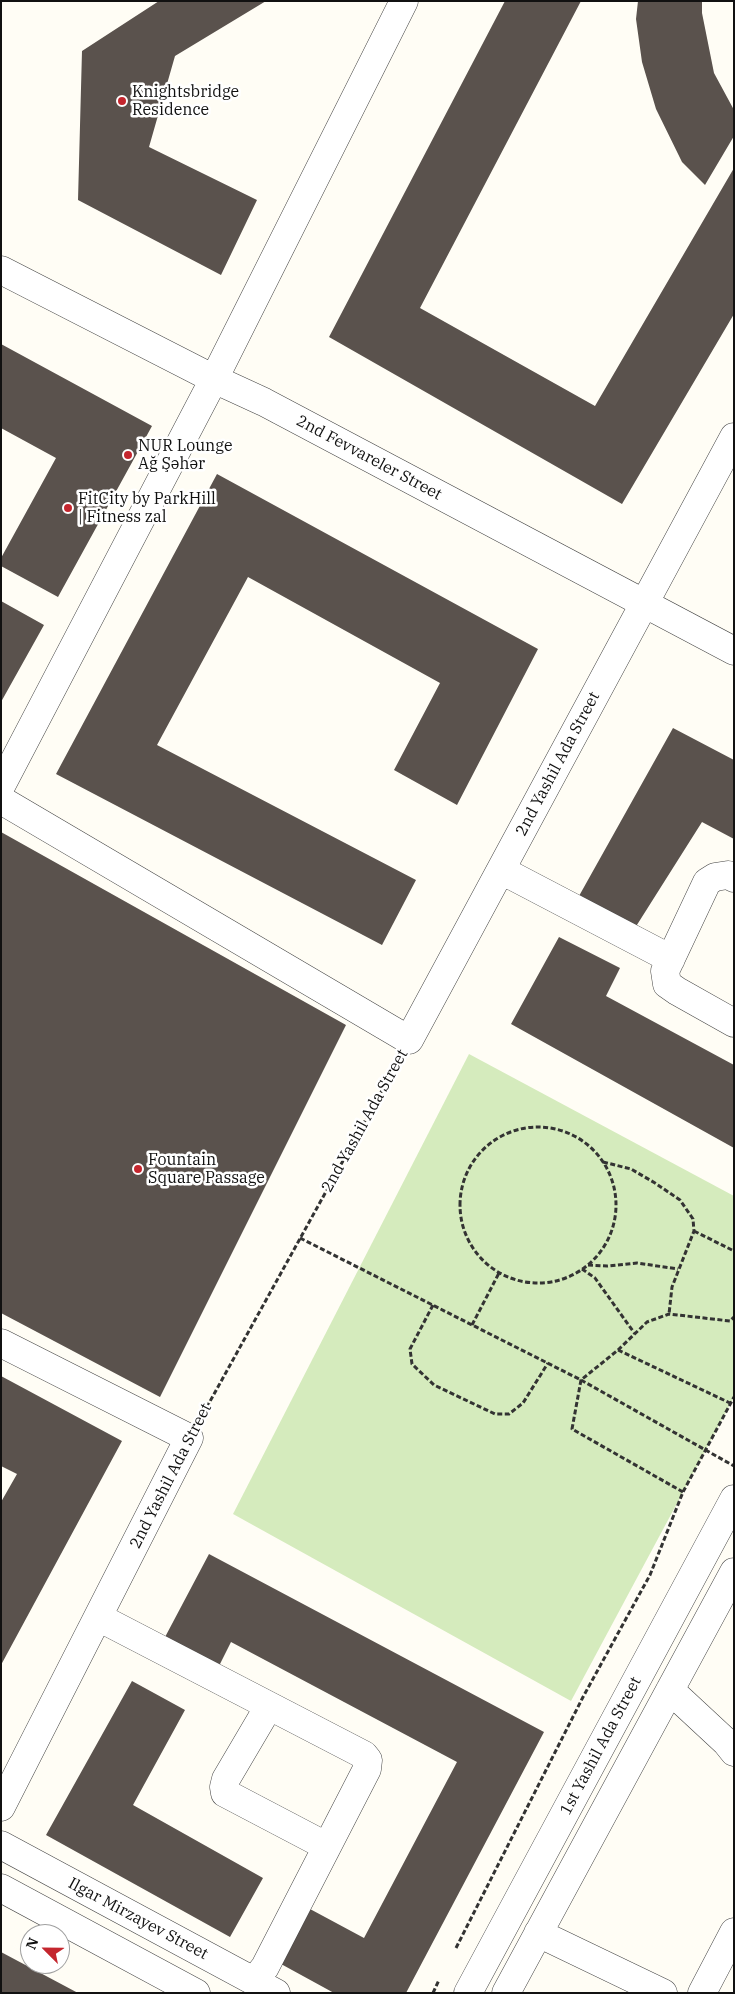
<!DOCTYPE html>
<html>
<head>
<meta charset="utf-8">
<style>
  body { margin:0 }
  #map { position:relative; width:735px; height:1994px; overflow:hidden; background:#fffdf5; font-family:"IBM Plex Serif",serif }
  canvas { display:block }
  .frame { position:absolute; inset:0; border:2px solid #111; pointer-events:none }
  .north { position:absolute; left:20px; top:1924px; width:50px; height:50px; box-sizing:border-box; background:#fff; border:1px solid #a0a0a0; border-radius:50%; rotate:293deg; font-size:14px; font-weight:700; line-height:20px; text-align:center; color:#111 }
  .north::after { content:''; display:block; margin:auto; width:18px; height:22px; background:#c4262e; clip-path:polygon(50% 0,100% 100%,50% 72%,0 100%) }
</style>
</head>
<body>
<div id="map">
<canvas width="735" height="1994"></canvas>
<div class="frame"></div>
<div class="north">N</div>
</div>
<script>
const g = document.querySelector('canvas').getContext('2d');
g.lineJoin = 'round';
function paint(path, color) { g.fillStyle = color; g.fill(path, 'evenodd'); }
function strokePath(path, color, width, dash) { g.strokeStyle = color; g.lineWidth = width; g.lineCap = dash ? 'butt' : 'round'; g.setLineDash(dash || []); g.stroke(path); }
function write(font, color, halo, rows, align = 'center') {
  g.font = font + ' "IBM Plex Serif",serif'; g.lineWidth = 5; g.setLineDash([]); g.textBaseline = 'middle'; g.strokeStyle = halo; g.fillStyle = color; for (const [text, x, y, turn = 0] of rows) {
    g.save(); g.translate(x, y); g.rotate((+turn || 0) * Math.PI / 180); g.textAlign = isNaN(turn) ? turn : align; if (halo) g.strokeText(text, 0, 0); g.fillText(text, 0, 0); g.restore();
  }
}
const green = new Path2D(`
  M469 1054 734 1196V1397L571 1701 233 1514Z`);
const building = new Path2D(`
  M159 1H266L175 56 149 147 257 200 221 275 78 200 82 51Z
  M505 1H581L420 308 595 406 734 168V314L622 504 329 337Z
  M638 1H702V13L714 73 734 110V136L705 185 682 162 656 109 642 62 636 19Z
  M1 344 152 426 58 597 1 566V558L56 458 1 428Z
  M217 474 538 649 457 805 394 770 440 683 248 577 157 745 416 880 382 945 56 774Z
  M1 601 44 625 1 702Z
  M673 728 734 760V839L702 822 635 928 579 896Z
  M1 832 346 1025 160 1397 1 1313Z
  M559 937 620 968 606 996 734 1065V1148L511 1024Z
  M1 1376 122 1441 1 1665V1502L17 1474 1 1466Z
  M209 1554 544 1732 406 1993H334L281 1964 310 1909 364 1938 457 1762 231 1642 218 1668 164 1639Z
  M132 1681 185 1710 133 1805 263 1878 230 1937 46 1835Z
  M1 1952 78 1993H1Z`);
const path = new Path2D(`
  M460 1205a78 78 0 1 1 156 0a78 78 0 1 1-156 0Z
  M603 1162 631 1169 655 1183 680 1200 693 1219 694 1231 672 1287 669 1314
  M694 1231 734 1251
  M300 1238 581 1380
  M588 1265 607 1266 637 1263 678 1269
  M582 1269 595 1278 635 1334
  M433 1305 410 1349 412 1364 434 1385 495 1414H509L523 1403 548 1363
  M472 1325 499 1273
  M618 1350 730 1403
  M203 1414 396 1065
  M683 1492 572 1429 581 1380 618 1350 647 1322 669 1314 730 1321 734 1317
  M456 1948 583 1697 650 1575 683 1492 734 1397
  M433 1993 439 1980`);
const minor = new Path2D(`
  M1 270 214 379 264 402 734 651
  M1 786 214 379 404 1
  M1 800 409 1040 734 437
  M501 870 671 959
  M734 878 728 875 715 877 707 882 665 971 667 984 677 991 734 1023
  M1 1343 189 1438 1 1807
  M98 1617 364 1755 368 1760 367 1769 265 1967 254 1981
  M670 1690 726 1742 734 1752
  M269 1706 226 1779 224 1787 225 1793 326 1846
  M1 1845 276 1993
  M1 1888 196 1993
  M538 1933 663 1993
  M468 1993 734 1499
  M506 1993 734 1572
  M702 1993 734 1932`);
const pathBridge = new Path2D(`
  M581 1380 734 1466`);
const markers = [
  [122,101,5,"#c4262e"],
  [128,455,5,"#c4262e"],
  [68,508,5,"#c4262e"],
  [138,1169,5,"#c4262e"]
];
const poiNames = [
  ["Knightsbridge",132,92],
  ["Residence",132,110],
  ["NUR Lounge",138,446],
  ["Ağ Şəhər",138,464],
  ["FitCity by ParkHill",78,499],
  ["| Fitness zal",78,517],
  ["Fountain",148,1160],
  ["Square Passage",148,1178]
];
const streetNames = [
  ["2nd Fevvareler Street",369,458,28],
  ["2nd Yashil Ada Street",558,764,-62],
  ["2nd Yashil Ada Street",365,1121,-61],
  ["2nd Yashil Ada Street",171,1476,-63],
  ["1st Yashil Ada Street",601,1746,-62],
  ["Ilgar Mirzayev Street",138,1919,28]
];
paint(green, '#d5ebbd');
paint(building, '#5a524d');
strokePath(minor, '#444', 29);
strokePath(path, '#333', 3, [5, 2.5]);
strokePath(minor, '#fff', 28);
strokePath(pathBridge, '#333', 3, [5, 2.5]);
for (const [x, y, r, color] of markers) { const dot = new Path2D(); dot.arc(x, y, r, 0, 2 * Math.PI); g.fillStyle = color; g.fill(dot); strokePath(dot, '#fff', 2); }
write('16px', '#111', '#fff', poiNames, 'left');
write('16px', '#111', '#fff', streetNames);
</script>
</body>
</html>
